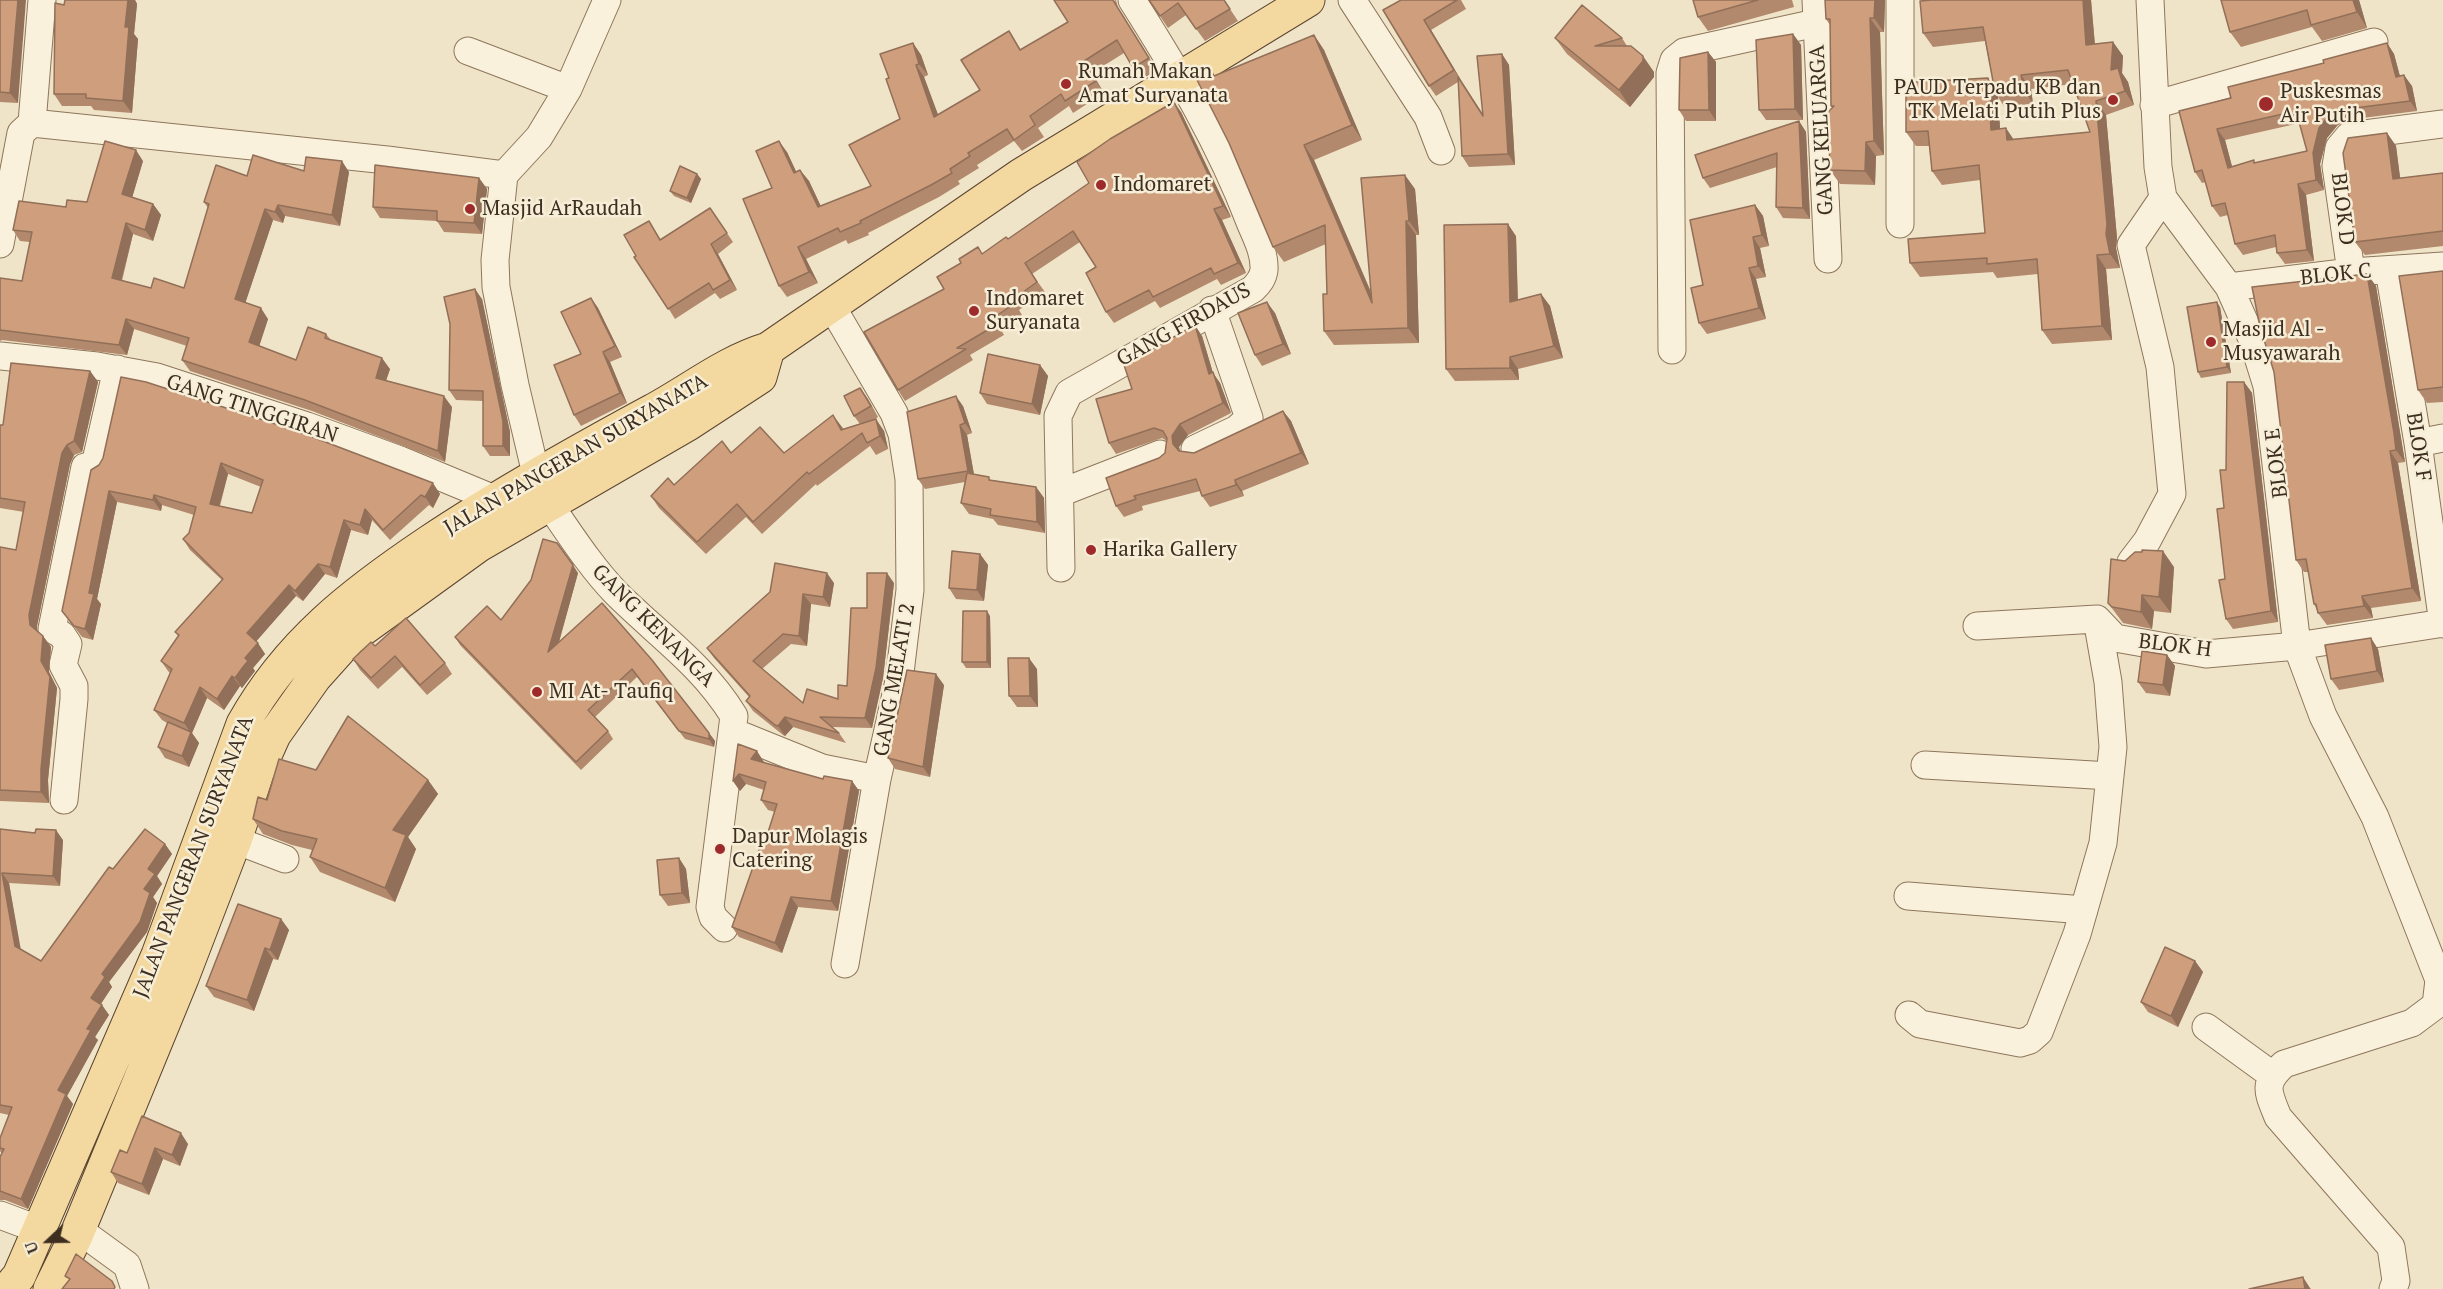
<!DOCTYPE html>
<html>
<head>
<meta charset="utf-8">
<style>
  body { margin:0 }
  #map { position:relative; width:2443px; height:1289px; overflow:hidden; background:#f0e4c8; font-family:"PT Serif",serif }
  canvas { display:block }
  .north { position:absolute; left:18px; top:1211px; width:60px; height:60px; -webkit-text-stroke:4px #f7eed8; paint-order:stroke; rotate:248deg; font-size:16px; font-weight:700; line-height:24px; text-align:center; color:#3d2e20 }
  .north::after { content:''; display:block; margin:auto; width:21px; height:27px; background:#3d2e20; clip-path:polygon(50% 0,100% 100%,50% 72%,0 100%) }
</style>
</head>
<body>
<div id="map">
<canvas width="2443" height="1289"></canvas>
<div class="north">U</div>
</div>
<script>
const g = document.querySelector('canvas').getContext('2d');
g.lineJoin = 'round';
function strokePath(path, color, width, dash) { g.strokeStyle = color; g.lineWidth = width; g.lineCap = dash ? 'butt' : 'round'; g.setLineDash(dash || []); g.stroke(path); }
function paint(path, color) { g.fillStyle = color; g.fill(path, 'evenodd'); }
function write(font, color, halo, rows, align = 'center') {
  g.font = font + ' "PT Serif",serif'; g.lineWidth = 5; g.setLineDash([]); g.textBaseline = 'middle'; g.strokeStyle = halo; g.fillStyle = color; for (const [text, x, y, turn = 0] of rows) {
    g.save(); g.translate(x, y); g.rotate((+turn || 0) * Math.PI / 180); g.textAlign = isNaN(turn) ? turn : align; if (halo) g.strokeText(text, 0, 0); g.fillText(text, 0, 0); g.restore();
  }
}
const street = new Path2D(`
  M1352 0 1428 117 1441 151
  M1816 0 1828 259
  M2150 0 2158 167 2163 198 2229 287 2253 341 2267 386 2297 646 2323 716 2375 817 2439 980 2436 1005 2412 1023 2284 1064C2262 1084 2268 1092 2278 1117L2391 1247 2396 1281 2393 1289
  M468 51 568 89
  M2154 105 2374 42
  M32 123 42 0
  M1900 224V0
  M0 244 21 133 32 123 387 160 504 175
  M2389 270 2418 443 2443 624
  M2351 272 2336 166 2339 148 2349 136 2443 124
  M2229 287 2351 272 2443 266
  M831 305 894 413 902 434 909 479 910 590 899 681 877 779 845 964
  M1672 350 1670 73 1674 60 1684 52 1816 23
  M0 356 97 366 157 377 307 426 400 460 494 499
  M2418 443 2443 438
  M1195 449 1237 429 1249 418 1212 310
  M536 474 515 385 496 287 495 260 504 175 539 137 568 89 607 0
  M1060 493 1160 454
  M549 504C570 534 590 566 616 593 658 635 702 664 734 716L710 907 713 917 724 928
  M2131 562 2147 541 2172 494 2160 367 2131 245 2163 198
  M1061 568 1058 416 1069 393 1253 289C1259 283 1263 278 1264 270 1265 253 1256 237 1250 222 1220 143 1177 71 1132 0
  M2097 619 2115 638 2206 654 2297 646 2443 623
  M1977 626 2097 619
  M733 732 822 768 877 779
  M1925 765 2110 776
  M64 800 74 699V686L63 665 68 644 62 635 52 629 85 467 95 465 117 369
  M235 840 285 859
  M1908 896 2084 910
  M1909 1015 1920 1024 2020 1043 2030 1040 2039 1032 2077 934 2103 843 2113 747 2108 682 2097 619
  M2206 1027 2272 1075
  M0 1215 40 1230
  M79 1230 127 1265 135 1289`);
const primary = new Path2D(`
  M8 1289 19 1276 158 955 243 724C288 643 353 593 429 542 501 494 576 452 652 411 691 390 725 362 768 349L1021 175 1308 0
  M50 1289 76 1236 182 978 235 840 257 773 274 735 315 677 349 639 479 545 688 424 760 377 768 349`);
const wall = new Path2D(`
  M0 0 18 103 0 102Z
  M65 0H135L137 4 134 34 138 39 132 113 94 110 91 106H62L54 94Z
  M1116 0 1118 8 1157 70 1141 80 1124 53 1092 73 1104 93 1073 113 1069 106 1038 128 1044 137 1022 151 1014 141 977 165 979 168 958 181 960 184 939 197 868 233 869 235 848 244 846 240 806 259 818 283 787 297 779 286 772 188 787 152 796 172 800 170 809 181 821 207 871 186 900 119 889 78 913 43 921 55 928 75 924 77 938 115 980 90 1009 31 1021 50Z
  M1149 0H1224L1238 21 1205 41 1186 15 1168 28Z
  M1401 0H1461L1466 9 1431 30 1461 80 1483 114 1502 54 1509 65 1515 165 1469 167 1462 156 1458 82 1436 96 1429 86Z
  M1693 0H1792L1794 7 1708 31 1698 17Z
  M1885 0 1884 32H1880L1884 155 1876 156 1875 185 1840 184 1830 170 1832 107 1831 106 1830 25 1826 19Z
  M2091 0 2095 44 2113 42 2123 56 2122 73 2128 82 2134 105 2106 115 2117 238 2116 248 2120 268 2106 269 2112 340 2052 344 2042 330 2038 274 1997 278 1993 272 1920 277 1910 263 1985 233 1980 180 1942 185 1932 171 1929 146H1916L1906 132 1916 88 1988 78 1994 87 1985 41 1933 47 1923 33ZM2073 84 2090 132 2013 139 2000 129 1998 97 2004 106 2033 104 2031 89Z
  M2221 0H2359L2367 28 2322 41 2312 27 2241 47 2230 32Z
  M1793 34 1801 45 1803 120H1766L1759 110Z
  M1314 35 1324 50 1362 140 1314 160 1371 292 1415 189 1419 235H1416L1419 343 1334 345 1324 331 1327 294 1326 244 1284 262 1273 247 1215 76Z
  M1555 38H1622L1627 46 1654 72V77L1630 107 1567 54Z
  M2387 43 2394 54 2400 76 2412 86 2417 111 2347 120 2337 126 2327 138 2320 164 2324 190 2306 195 2314 261 2285 264 2277 253 2276 247 2243 255 2235 244 2228 215 2220 217 2212 206 2206 182 2202 183 2195 172 2231 98 2324 63ZM2300 123 2307 151 2255 163 2232 166 2225 140Z
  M1708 52 1716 62V121H1686L1679 110Z
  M1181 112 1231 217 1222 220 1246 273 1221 285 1217 279 1160 308 1155 301 1114 323 1106 312 1096 267 1080 242 1032 274 1045 292 1019 310 1022 315 1000 328 1004 335 970 355 973 360 905 401 898 390 944 289 1008 239 1089 183Z
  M1799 121 1806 132 1810 219 1783 218 1776 207 1777 167 1710 188 1703 178Z
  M2387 133 2396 146 2400 178 2443 173V246L2365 255 2355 242Z
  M143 161 132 197 153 204 161 215 153 241 133 234 122 281 151 288H184L208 208 204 202 247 176 304 171 349 172 340 226 285 216 283 223 273 220 245 303 268 319 259 346 296 360 326 334 331 340 390 369 386 381 452 407 445 462 312 411 190 371 182 360 187 346 134 329 127 355 2 340 0 341V278L22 281 30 242 20 241 13 230 66 207 87 202Z
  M697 174 701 179 691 203 674 196 670 191Z
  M479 178 487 189 482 234 444 232 437 221 380 218 373 207Z
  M1755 205 1763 216 1769 246 1760 248 1766 277 1756 279 1766 319 1707 334 1699 323 1703 285Z
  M710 208 733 242 718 254 737 290 720 299 715 293 675 319 636 256 655 231 661 240Z
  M1516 236 1518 300 1541 294 1550 306 1563 358 1518 369 1519 380 1455 381 1446 369Z
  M2443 271V402L2427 403 2418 390Z
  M2367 274 2376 286 2402 445 2405 462 2398 463 2421 601 2371 608 2373 618 2327 625 2318 613 2317 610 2314 604 2309 572H2304L2296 560Z
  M591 298 598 308 622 357 610 362 627 403 581 426 574 415 581 354Z
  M482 299 510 432V456H490L483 446V401L456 400 449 390Z
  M2220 307 2231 373 2201 378 2198 372Z
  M1275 313 1291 354 1262 366 1255 355Z
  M1202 336 1213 373 1220 383 1231 413 1188 435 1179 447 1180 451 1194 453 1283 411 1291 421 1309 464 1242 491 1244 496 1210 507 1202 496 1200 491 1142 506 1143 510 1124 517 1116 506 1159 458 1165 453 1167 441 1162 438 1116 454 1109 443 1132 389Z
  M1040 365 1048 376 1040 415 987 404 980 393Z
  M90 371 98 382 82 452 74 455 70 464 37 626V631L43 636 51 647 49 672 57 688 48 780 49 803 0 801V547L16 550 24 512 0 508V425H3Z
  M121 377 440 494 433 508 429 505 390 540 372 520 368 535 351 530 337 578 325 574 303 601 296 596 256 641 265 654 253 668 255 671 242 688 240 686 224 710 207 698 192 733 199 743 189 767 165 758 158 747 167 723 162 720 154 710 170 673 168 671 161 661 178 636 175 632 222 580 190 550 183 539 189 533 194 515 162 505 161 511 117 502 97 599 101 604 93 640 82 637 62 611 99 465 103 458ZM228 474 261 487 252 513 220 506Z
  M2244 382 2252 393 2278 622 2233 629 2226 619 2224 508 2226 470Z
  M860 388 878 417 875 419 884 431 888 449 876 455 870 446 817 486 816 484 762 534 746 517 706 554 659 508 651 496 674 485 731 453H784L842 427 843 429 860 424 854 416Z
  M963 406 972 433 967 435 974 474 991 480 1036 487 1044 498 1045 533 998 525 993 519 969 514 961 503 965 482 925 489 918 479Z
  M980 554 988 565 984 601 956 599 949 588Z
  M2174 567 2171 613 2154 611 2152 629 2123 623 2108 603Z
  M578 573 559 642 602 603 709 733 715 741 714 747 685 739 637 677 595 717 608 731 613 739 581 770 460 645 455 637 501 620Z
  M834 583 830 607 811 604 807 646 791 644 762 669 803 703 838 699 847 686 867 608 894 583 883 678 872 728 832 727 839 733 846 743 793 727 785 736 783 735 753 711 746 701 749 697 714 658 707 648 770 592Z
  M990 616 991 668H966L962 662Z
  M375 646 445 663 452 674 427 695 402 667 378 689 360 670 353 659Z
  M2378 649 2384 682 2339 690 2331 679Z
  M2167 655 2175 666 2170 696 2146 693 2138 682Z
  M1037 669 1038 707H1017L1009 696Z
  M944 685 930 777 895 769 888 758Z
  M738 744 764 762 763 763 823 779 852 781 859 791 838 911 798 907 782 953 739 937 732 927 763 848 775 812 768 810 761 800 764 790 746 784 740 791 733 781Z
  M316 770 428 780 438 794 408 837 416 849 395 902 320 872 310 857 312 850 292 845 263 834 253 819 267 800Z
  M0 829 35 833 63 840 60 886 9 883 20 949 41 961 113 869 165 844 172 854 157 876 162 884 153 897 157 903 147 932 109 982 112 987 101 1004 109 1015 95 1037 98 1040 67 1096 73 1104 28 1209 5 1200H0V1157L2 1154 0 1151V1138L9 1115 0 1113Z
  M679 858 686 869 690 903 668 906 660 895Z
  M281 919 289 930 278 960 273 959 254 1011 214 997 206 986Z
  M2195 961 2203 972 2178 1027 2148 1012 2141 1002Z
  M142 1116 188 1144 180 1166 163 1159 149 1195 118 1183 111 1172 127 1153Z`);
const shadedWall = new Path2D(`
  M18 0H26L18 103 10 93Z
  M128 0H135L137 4 134 34 138 39 132 113 123 101 125 27Z
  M1875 0H1885L1884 32 1874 18Z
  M2083 0H2091L2096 59 2086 45Z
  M2353 0H2359L2367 28 2357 12Z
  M1870 18 1880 32 1884 155 1874 141Z
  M1424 20 1431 30 1461 80 1454 70Z
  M1793 34 1801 45 1803 120 1795 109Z
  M1314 35 1324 50 1362 140 1352 125Z
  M2113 42 2123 56 2122 73 2128 82 2134 105 2111 70Z
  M913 43 921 55 928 75 919 64Z
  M2387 43 2394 54 2403 88 2396 77Z
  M1708 52 1716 62V121L1709 110Z
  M1502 54 1509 65 1515 165 1508 154Z
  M1643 56 1654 72V77L1630 107 1619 90Z
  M1084 61 1092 73 1104 93 1096 81Z
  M916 65 924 77 943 128 934 117Z
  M2021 75 2031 89 2033 104 2024 90Z
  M2404 75 2412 86 2417 111 2410 101Z
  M1988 78 1997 92H1995L1998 97 2001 144 1991 130Z
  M2096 101 2106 115 2117 238 2116 248 2120 268 2110 254 2106 234Z
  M1174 102 1181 112 1231 217 1223 206Z
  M2329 115 2337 126 2327 138 2320 164 2324 190 2316 180 2313 153 2319 128Z
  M1799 121 1806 132 1810 219 1803 208Z
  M2006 128 2016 143 2007 140Z
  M2217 129 2225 140 2235 178 2228 168Z
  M2387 133 2396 146 2402 192 2393 179Z
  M779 141 787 152 802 184 794 173Z
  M1866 142 1876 156 1875 185 1865 171Z
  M1304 145 1314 160 1382 318 1372 303Z
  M136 150 143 161 130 205 122 194Z
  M342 161 349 172 340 226 332 215Z
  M800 170 809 181 827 219 818 207Z
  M697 174 701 179 691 203 687 198Z
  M1405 175 1415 189 1419 235 1409 221Z
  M479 178 487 189 482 234 474 223Z
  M2298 184 2306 195 2314 261 2307 250Z
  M153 204 161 215 153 241 145 230Z
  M278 205 285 216 283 223 275 212Z
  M1755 205 1763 216 1769 246 1762 235Z
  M265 209 273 220 243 310 235 299Z
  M1214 209 1222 220 1246 273 1238 263Z
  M1406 221 1416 235 1419 343 1408 328Z
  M126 223 133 234 119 289 112 278Z
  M1508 224 1516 236 1518 314 1510 302Z
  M1753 237 1760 248 1766 277 1758 266Z
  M711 244 718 254 737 290 730 280Z
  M798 247 806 259 818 283 809 272Z
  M2097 255 2106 269 2112 340 2102 326Z
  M1749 268 1756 279 1766 319 1759 308Z
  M2367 274 2376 286 2405 462 2396 450Z
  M475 289 482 299 510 432V456L503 446Z
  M1541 294 1550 306 1563 358 1554 346Z
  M591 298 598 308 622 357 615 346Z
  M1267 302 1275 313 1291 354 1283 344Z
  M2217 302 2220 307 2231 373 2227 367Z
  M261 308 268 319 257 353 249 342Z
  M126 319 134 329 127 355 119 345Z
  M1195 325 1202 336 1213 373 1220 383 1231 413 1223 403 1209 374Z
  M603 352 610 362 627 403 620 393Z
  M1510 357 1518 369 1519 380 1510 368Z
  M382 358 390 369 383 389 376 378Z
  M1040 365 1048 376 1040 415 1032 404Z
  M90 371 98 382 82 452 74 441Z
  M2244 382 2252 393 2278 622 2271 611Z
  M860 388 868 399 878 417 871 406Z
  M444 396 452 407 445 462 438 451Z
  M956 396 963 406 972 433 965 423Z
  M1283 411 1291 421 1309 464 1301 453Z
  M833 415 842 427 849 443 841 430Z
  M876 419 884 431 888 449 880 436Z
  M1180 424 1188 435 1179 447 1181 455 1173 444 1172 436Z
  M960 425 967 435 975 481 968 471Z
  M67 445 74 455 70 464 37 626 38 636 30 625 29 615 62 453Z
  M2390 451 2398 463 2421 601 2412 588Z
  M221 463 228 474 217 514 210 504Z
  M1235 480 1242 491 1244 496 1236 485Z
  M433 483 440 494 433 508 425 497Z
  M1036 487 1044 498 1045 533 1037 522Z
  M109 491 117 502 97 599 101 604 93 640 85 629 89 593Z
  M154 495 162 505 161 511 153 500Z
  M365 509 372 520 368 535 360 525Z
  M344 520 351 530 337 578 330 567Z
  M2163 551 2174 567 2171 613 2159 597Z
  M980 554 988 565 984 601 977 590Z
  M318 564 325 574 303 601 295 591Z
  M573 565 578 573 554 660 548 652Z
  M827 573 834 583 830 607 823 597Z
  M887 573 894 583 883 678 872 728 865 718Z
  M289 585 296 596 254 644 247 633Z
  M803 594 811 604 807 646 799 636Z
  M2142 595 2154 611 2152 629 2141 612Z
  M2362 596 2371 608 2373 618 2364 606Z
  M987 611 990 616 991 668 987 662Z
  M43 636 51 647 49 672 57 688 48 780 49 803 41 792V661Z
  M2371 638 2378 649 2384 682 2377 671Z
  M258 643 265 654 253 668 255 671 242 688 235 678 245 658Z
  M2167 655 2175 666 2170 696 2163 685Z
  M1029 658 1037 669 1038 707 1030 696Z
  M936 674 944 685 930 777 923 767Z
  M232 676 240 686 224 710 217 699Z
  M200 687 207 698 192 733 199 743 189 767 182 756 191 733 184 723Z
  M785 717 793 727 785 736 778 726Z
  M709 733 715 741 714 747 709 739Z
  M757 751 764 762 758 770 751 759Z
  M739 774 746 784 740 791 733 781Z
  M428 780 438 794 408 837 416 849 395 902 385 888 393 830Z
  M852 781 859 791 838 911 831 901Z
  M56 830 63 840 60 886 53 876Z
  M165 844 172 854 157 876 162 884 153 897 157 903 147 932 109 982 112 987 98 1008 91 998 102 974 144 889 148 869Z
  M679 858 686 869 690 903 682 893Z
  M2 873 9 883 22 956 15 946Z
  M791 897 798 907 782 953 775 943Z
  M281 919 289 930 278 960 270 950Z
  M265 948 273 959 254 1011 247 1000Z
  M2195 961 2203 972 2178 1027 2171 1016Z
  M102 1005 109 1015 95 1037 98 1040 67 1096 73 1104 28 1209 21 1199 58 1090 87 1029Z
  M181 1133 188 1144 180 1166 172 1155Z
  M155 1148 163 1159 149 1195 142 1184Z
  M2303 1277 2310 1288 2311 1289H2305Z`);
const building = new Path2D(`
  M0 0H18L10 93 0 92Z
  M65 0H128L125 27H129L123 101 86 98V94H54L55 3 64 5Z
  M1054 0H1113L1149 58 1133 68 1117 40 1084 61 1096 81 1065 101 1061 94 1030 116 1035 125 1014 140 1007 129 968 153 970 156 950 169 952 173 931 185 860 221 861 223 840 232 838 228 798 247 809 272 779 286 743 199 772 188 756 151 779 141 794 173 800 170 818 207 871 186 849 145 900 119 886 79 889 78 880 54 913 43 919 64 916 65 934 117 980 90 961 60 1009 31 1020 50 1068 22Z
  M1149 0H1224L1230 9 1196 29 1178 3 1160 16Z
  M1401 0H1457L1424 20 1454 70 1429 86 1383 10Z
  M1693 0H1758L1698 17Z
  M1825 0H1875L1874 18H1870L1874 141 1866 142 1865 171 1830 170 1828 112 1834 106H1831L1830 19H1826Z
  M1931 0H2083L2086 45 2113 42 2111 70 2118 68 2125 91 2096 101 2107 224 2106 234 2110 254 2097 255 2102 326 2042 330 2037 259 1987 264V258L1910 263 1908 239 1985 233 1979 165 1932 171 1928 131 1906 132V88H1916L1915 82 1988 78 1991 130 2006 128 2007 140 2090 132 2068 70 2021 75 2024 90 1995 92 1983 27 1923 33 1920 1Z
  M2221 0H2353L2357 12 2311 25 2307 10 2230 32Z
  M1582 5 1622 38 1595 46H1631L1643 56V61L1619 90 1555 38Z
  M1793 34 1795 109 1759 110 1756 40Z
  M1314 35 1352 125 1304 145 1372 303 1361 178 1405 175 1409 221H1406L1408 328 1324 331 1323 294H1327L1325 225 1273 247 1229 143 1196 78 1211 70 1214 76Z
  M2387 43 2396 77 2404 75 2410 101 2339 110 2329 115 2319 128 2313 153 2316 180 2298 184 2307 250 2277 253 2275 235 2235 244 2225 203 2212 206 2202 170 2195 172 2179 111 2231 98 2228 87 2324 63 2323 60ZM2296 111 2307 151 2254 163V160L2228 168 2217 129Z
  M1708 52 1709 110H1679L1680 58Z
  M1502 54 1508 154 1462 156 1458 77 1483 116 1477 56Z
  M1174 102 1223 206 1214 209 1238 263 1214 274 1211 268 1153 297 1149 290 1106 312 1086 273 1096 267 1073 231 1025 263 1037 282 1012 300 1014 304 993 318 996 325 957 348 966 349 898 390 864 332 944 289 937 277 961 263 959 259 978 247 982 254 1006 237 1008 239 1089 183 1077 162 1110 139Z
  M1799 121 1803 208 1776 207 1777 153 1703 178 1695 155Z
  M2387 133 2393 179 2443 173V231L2355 242 2343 153 2348 138Z
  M105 141 136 150 122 194 153 204 145 230 126 223 112 278 151 288 154 278 184 288 209 204 204 202 216 165 247 176 253 155 304 171 306 157 342 161 332 215 278 205 275 212 265 209 235 299 261 308 249 342 296 360 308 327 326 334 325 338 382 358 376 378 444 396 438 451 305 400 182 360 189 338 126 319 119 345 0 330V278L22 281 32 232 13 230 19 201 66 207 67 200 87 202Z
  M375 165 479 178 474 223 437 221V211L373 207Z
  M680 166 697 174 687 198 670 191Z
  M1755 205 1762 235 1753 237 1758 266 1749 268 1759 308 1699 323 1691 288 1703 285 1690 220Z
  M710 208 727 233 711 244 730 280 713 290 709 283 668 309 634 257 636 256 624 235 649 221 660 240Z
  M1508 224 1510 302 1541 294 1554 346 1510 357V368L1446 369 1444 225Z
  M2443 271V387L2418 390 2399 276Z
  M2367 274 2394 433 2396 450 2390 451 2412 588 2362 596 2364 606 2318 613 2316 604H2314L2306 559 2296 560 2274 372 2260 327 2252 287Z
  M475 289 503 421V446H483V391L449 390 450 324 444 297Z
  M591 298 615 346 603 352 620 393 574 415 554 365 581 354 561 312Z
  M1267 302 1283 344 1255 355 1238 313Z
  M2217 302 2227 367 2198 372 2187 307Z
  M1195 325 1209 374 1213 372 1223 403 1180 424 1172 436 1173 444 1179 451 1194 453 1283 411 1301 453 1235 480 1236 485 1202 496 1196 479 1134 496 1136 499 1116 506 1106 478 1159 458 1165 453 1167 438 1163 431 1154 428 1109 443 1096 399 1132 389 1124 365Z
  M988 354 1040 365 1032 404 980 393Z
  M11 363 90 371 74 441 67 445 62 453 29 615 30 625 43 636 41 661 50 677 41 769V792L0 790V547L16 550 25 502 0 498V425H3Z
  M121 377 146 382 294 430 433 483 425 497 421 495 383 530 365 509 360 525 344 520 330 567 318 564 295 591 289 585 247 633 258 643 245 658 248 661 243 667 235 678 232 676 217 699 200 687 184 723 154 710 172 669 161 661 179 635 175 632 223 579 183 539 189 533 196 507 154 495 153 500 109 491 89 593 94 594 85 629 74 626 62 611 91 470 99 465 103 458ZM221 463 263 480 252 513 210 504Z
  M2227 382H2244L2271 611 2226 619 2219 580 2225 579 2217 509 2224 508 2220 470H2226Z
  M860 388 871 406 854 416 844 396Z
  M956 396 965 423 960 425 968 471 918 479 907 412Z
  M833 415 841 430 876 419 880 436 867 443 862 433 809 474 807 472 753 522 737 504 697 542 651 496 668 478 674 485 722 441 731 453 760 427 784 453Z
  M967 473 989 477V480L1036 487 1037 522 990 515 991 509 961 503Z
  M543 539 557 543 573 565 548 652 602 603 652 660 709 733V739L679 731 632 669 588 710 608 731 576 762 455 637 487 606 501 620 531 580Z
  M2142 550 2163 551 2159 597 2142 595 2141 612 2112 607 2108 603 2111 559 2125 561 2135 552H2142Z
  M952 551 980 554 977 590 949 588Z
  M775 563 827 573 823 597 803 594 799 636 783 634 753 661 803 703 807 689 838 699V685L847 686 851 608H867V573H887L876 668 865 718 820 717 839 733 785 717 778 726 775 725 746 701 750 696 707 648 770 592Z
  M963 611H987V662H962Z
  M406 618 445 663 420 685 395 656 371 678 353 659 371 642 375 646Z
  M2371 638 2377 671 2331 679 2325 645Z
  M2142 651 2167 655 2163 685 2138 682Z
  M1008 658H1029L1030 696H1009Z
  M907 670 936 674 923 767 888 758Z
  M348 716 428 780 393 830 406 835 385 888 310 857 317 839 282 831 253 819 258 797 267 800 279 759 316 770Z
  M168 722 191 732 182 756 158 747Z
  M738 744 757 751 751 759 823 779 824 776 852 781 831 901 791 897 775 943 732 927 760 847 763 848 777 804 761 800 766 782 739 774 733 781Z
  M0 829 35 833 36 829 56 830 53 876 2 873 15 946 41 961 109 867 113 869 145 829 165 844 148 869 155 874 144 889 150 893 140 922 102 974 105 977 91 998 102 1005 87 1029 91 1030 58 1090 66 1094 21 1199 0 1191V1157L4 1149 0 1148V1138L12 1107 0 1105Z
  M679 858 682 893 660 895 657 860Z
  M238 904 281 919 270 950 265 948 247 1000 206 986Z
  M2165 947 2195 961 2171 1016 2141 1002Z
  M142 1116 181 1133 172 1155 155 1148 142 1184 111 1172 120 1150 127 1153Z
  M76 1254 112 1281 115 1287 114 1289H62L70 1279 65 1276Z
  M2303 1277 2305 1289H2249Z`);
const markers = [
  [1066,84,6,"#9e2a2b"],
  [2113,100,6,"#9e2a2b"],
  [2266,104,8,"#9e2a2b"],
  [1101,185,6,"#9e2a2b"],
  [470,209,6,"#9e2a2b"],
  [974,311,6,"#9e2a2b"],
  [2211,342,6,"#9e2a2b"],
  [1091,550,6,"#9e2a2b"],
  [537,692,6,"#9e2a2b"],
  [720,849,6,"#9e2a2b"]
];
const poiNames = [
  ["Rumah Makan",1078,72],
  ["Amat Suryanata",1078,96],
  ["PAUD Terpadu KB dan",2101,88,"right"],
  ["TK Melati Putih Plus",2101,112,"right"],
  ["Puskesmas",2280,92],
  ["Air Putih",2280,116],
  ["Indomaret",1113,185],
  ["Masjid ArRaudah",482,209],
  ["Indomaret",986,299],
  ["Suryanata",986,323],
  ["Masjid Al -",2223,330],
  ["Musyawarah",2223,354],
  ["Harika Gallery",1103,550],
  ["MI At- Taufiq",549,692],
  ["Dapur Molagis",732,837],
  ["Catering",732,861]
];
const streetNames = [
  ["GANG KELUARGA",1822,130,-93],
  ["BLOK D",2342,209,83],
  ["BLOK C",2336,275,-6],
  ["GANG FIRDAUS",1184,325,-29],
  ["GANG TINGGIRAN",252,409,18],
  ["BLOK F",2418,447,81],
  ["JALAN PANGERAN SURYANATA",576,455,-30],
  ["BLOK E",2277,463,-97],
  ["GANG KENANGA",653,626,45],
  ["BLOK H",2175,646,7],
  ["GANG MELATI 2",895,680,-80],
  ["JALAN PANGERAN SURYANATA",194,857,-69]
];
strokePath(street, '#8d765c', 29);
strokePath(primary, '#5b4430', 35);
strokePath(street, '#faf1dc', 27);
strokePath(primary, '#f3d9a0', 33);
paint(wall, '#b2896c');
paint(shadedWall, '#916f58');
paint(building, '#cf9f7d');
strokePath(building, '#916f58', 1.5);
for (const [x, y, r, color] of markers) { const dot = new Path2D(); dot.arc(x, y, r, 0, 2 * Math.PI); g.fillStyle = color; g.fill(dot); strokePath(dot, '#f7eed8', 2); }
write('21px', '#3d2e20', '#f7eed8', poiNames, 'left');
write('21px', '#3d2e20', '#f7eed8', streetNames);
</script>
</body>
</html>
